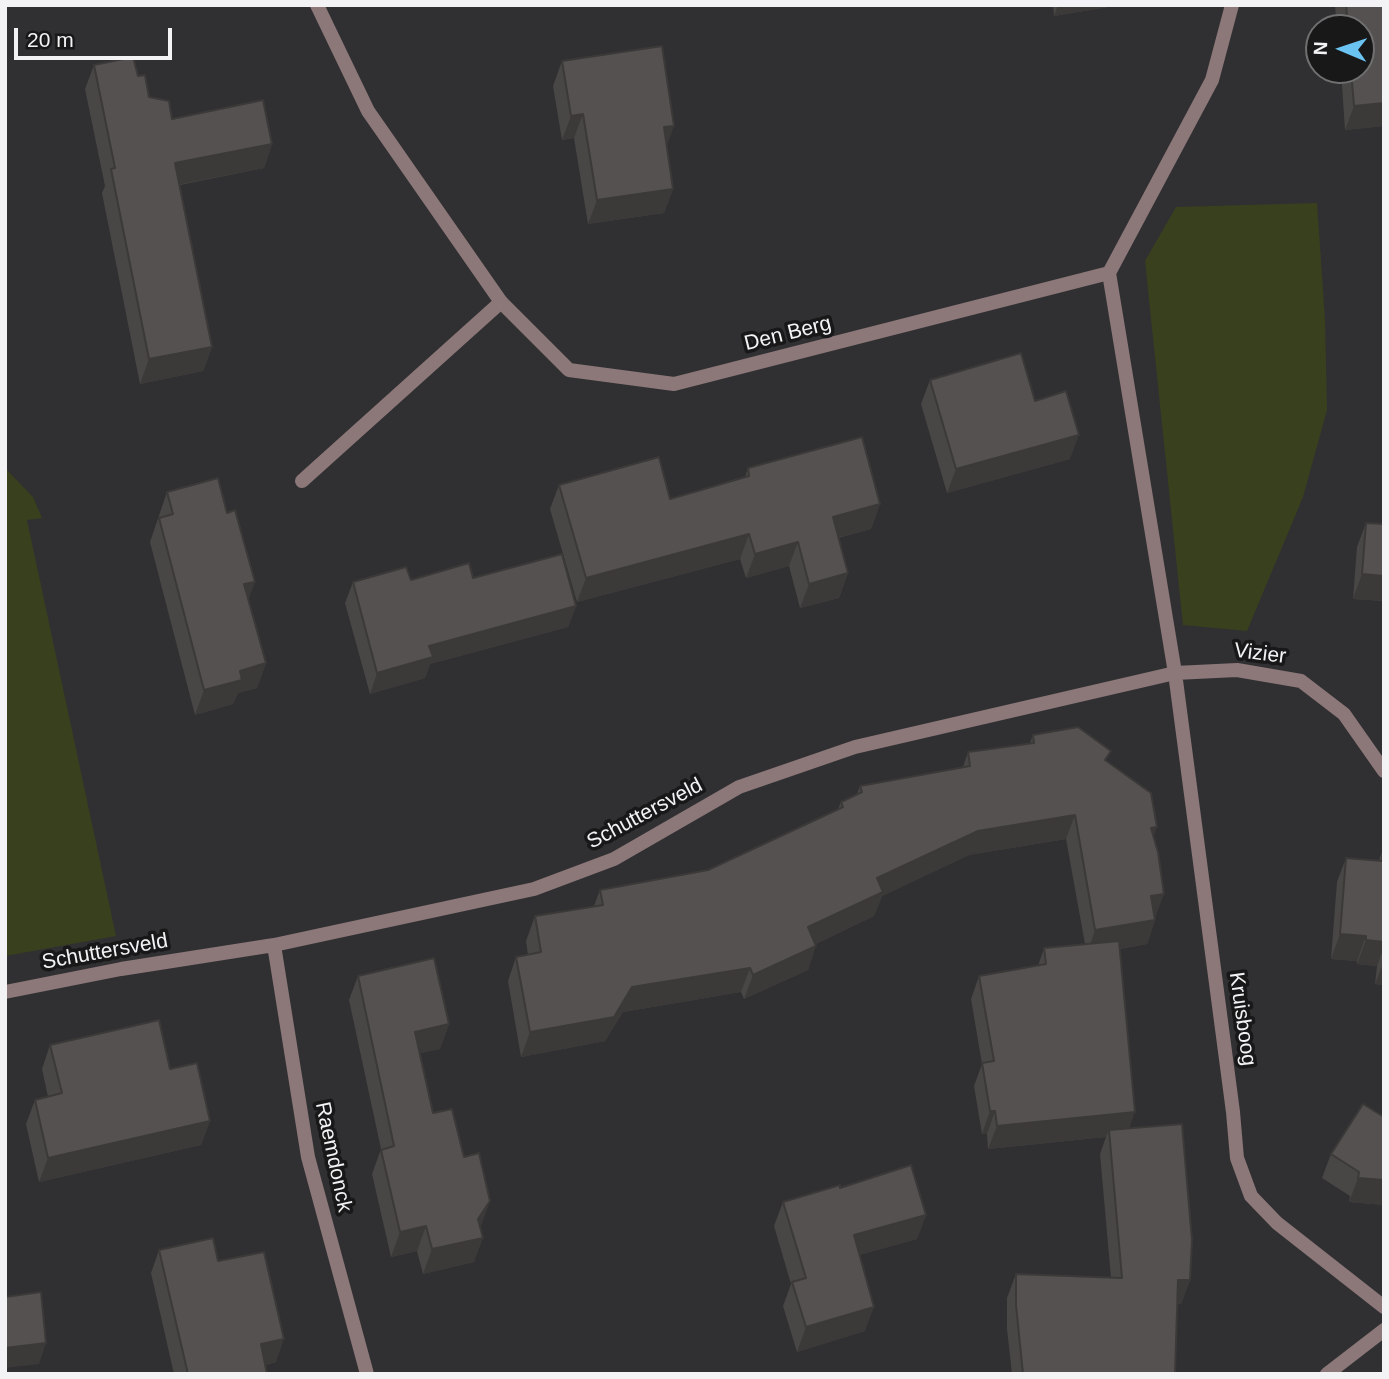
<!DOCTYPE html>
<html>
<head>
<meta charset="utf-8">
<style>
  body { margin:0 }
  #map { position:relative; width:1389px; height:1379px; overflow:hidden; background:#303032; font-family:Arial,sans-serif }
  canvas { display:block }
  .frame { position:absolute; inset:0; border:7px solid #f3f3f5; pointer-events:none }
  .north { position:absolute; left:1305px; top:14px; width:70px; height:70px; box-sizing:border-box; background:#181819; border:2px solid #707071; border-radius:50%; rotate:272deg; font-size:19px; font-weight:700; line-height:28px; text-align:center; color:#f3f3f5 }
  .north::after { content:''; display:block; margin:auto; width:24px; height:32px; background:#6ac3f1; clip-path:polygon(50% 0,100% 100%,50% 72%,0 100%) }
  .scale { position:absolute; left:14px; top:28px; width:158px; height:32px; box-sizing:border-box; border:4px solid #f3f3f5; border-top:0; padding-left:9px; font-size:21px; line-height:24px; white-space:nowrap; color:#f3f3f5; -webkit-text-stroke:5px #181819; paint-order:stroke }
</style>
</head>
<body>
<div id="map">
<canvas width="1389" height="1379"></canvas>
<div class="frame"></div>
<div class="north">N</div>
<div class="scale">20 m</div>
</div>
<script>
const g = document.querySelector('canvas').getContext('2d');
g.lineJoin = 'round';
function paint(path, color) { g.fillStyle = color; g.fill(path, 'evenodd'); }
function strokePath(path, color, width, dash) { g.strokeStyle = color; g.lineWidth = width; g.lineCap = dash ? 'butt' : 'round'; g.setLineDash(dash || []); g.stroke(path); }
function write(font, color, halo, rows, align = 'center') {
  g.font = font + ' Arial,sans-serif'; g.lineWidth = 7; g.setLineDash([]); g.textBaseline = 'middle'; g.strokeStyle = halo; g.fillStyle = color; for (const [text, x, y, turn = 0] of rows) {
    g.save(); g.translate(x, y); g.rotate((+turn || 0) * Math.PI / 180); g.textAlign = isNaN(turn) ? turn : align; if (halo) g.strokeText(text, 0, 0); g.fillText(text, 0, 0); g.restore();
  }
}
const green = new Path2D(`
  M1317 203 1325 319 1327 410 1303 497 1247 631 1183 625 1145 261 1176 207Z
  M5 468 33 497 42 518 27 520 116 936 5 956Z`);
const service = new Path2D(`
  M302 481 501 302`);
const minor = new Path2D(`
  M317 5 368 111 501 302 569 370 674 384 1109 273
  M1232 5 1212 80 1109 273 1175 673 1233 1112 1237 1158 1251 1196 1277 1223 1384 1307
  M274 945 308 1157 367 1374
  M5 992 121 969 274 945 534 889 614 859 739 787 855 747 1175 673 1237 670 1301 681 1344 714 1384 771
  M1327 1374 1384 1330`);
const wall = new Path2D(`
  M1053 5H1120L1054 16Z
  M1335 5H1384V126L1345 130 1341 70H1361V28H1337Z
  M562 61 667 145 673 189 664 213 588 224 574 138 562 140 553 86Z
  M94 65 138 76 149 97 172 119 272 144 264 168 180 185 212 347 203 371 140 384 102 193 105 186 85 89Z
  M930 380 1035 401 1070 459 947 493 921 404Z
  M748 468 880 504 871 529 838 538 848 573 839 598 800 608 789 566 746 578 740 559 577 602 550 509 559 485 670 499 745 477Z
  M167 492 227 513 255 582 248 599 266 663 257 688 238 693 233 704 195 715 150 542Z
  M1366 523 1384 524V601L1353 599 1357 547Z
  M473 578 576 606 568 627 430 664 425 678 370 694 345 603 353 582Z
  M1033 735 1107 762 1154 836 1155 920 1147 944 1120 949 1129 1128 1190 1280 1181 1304H1177L1175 1374H1012L1007 1329V1298L1016 1274 1111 1278 1100 1154 1106 1137 988 1149 987 1134H982L974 1086 982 1064 971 999 979 976 1038 966 1044 948 1085 944 1066 839 969 855 882 896 874 916 816 944 808 970 744 999 741 992 623 1012 605 1041 521 1057 508 981 516 957 528 955 526 941 535 916 594 906 600 890 708 870 838 809 841 802 857 794 860 786 963 767 968 752 1030 743Z
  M1383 849H1384V985L1375 984 1377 966 1357 964V961L1331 959 1337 882 1346 858 1379 860Z
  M358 976 449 1024 440 1049 420 1053 433 1113 464 1157 490 1201 480 1227 474 1262 423 1274 417 1251 391 1257 372 1174 381 1149 349 1000Z
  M50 1045 170 1069 210 1121 201 1145 39 1182 26 1124 35 1100 48 1097 42 1069Z
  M1384 1117V1205L1349 1202 1350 1196 1322 1178 1331 1154Z
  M840 1188 926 1215 917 1239 859 1255 865 1331 797 1352 783 1306 791 1284 774 1226 783 1202Z
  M159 1250 218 1261 276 1362 265 1365 267 1374H174L151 1273Z`);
const shadedWall = new Path2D(`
  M1058 5H1120L1054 16Z
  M1384 103V126L1345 130 1354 106Z
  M583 114 574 138 562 140 571 116Z
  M674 126 665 151 664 127Z
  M272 144 264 168 166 187 175 163Z
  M673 189 664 213 588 224 597 200Z
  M212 347 203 371 140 384 149 359Z
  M1079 435 1070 459 947 493 956 469Z
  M880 504 871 529 824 541 833 517Z
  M749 534 740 559 577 602 586 578Z
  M798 542 789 566 746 578 755 554Z
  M848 573 839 598 800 608 809 584Z
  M1362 574 1384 576V601L1353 599Z
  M255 582 246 606 244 584Z
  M576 606 568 627 430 664 425 678 370 694 377 673 429 646Z
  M266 663 257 688 238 693 233 704 195 715 204 690 240 671Z
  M1075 815 1066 839 969 855 882 896 874 916 799 952 808 927 877 878 978 831Z
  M1157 827 1148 851 1151 828Z
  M1164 894 1155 918 1151 896Z
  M1155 920 1147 944 1087 954 1095 930Z
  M1340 934 1366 936 1357 961 1331 959Z
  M1366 940 1384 942V947L1377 966 1357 964Z
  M816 946 808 970 744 999 753 975Z
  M1384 961V985L1375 984Z
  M750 968 741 992 623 1012 605 1041 521 1057 530 1032 632 987Z
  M449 1024 440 1049 407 1056 415 1032Z
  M990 1111H995L987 1134H982Z
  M1135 1112 1127 1135 1109 1130 1106 1137 988 1149 997 1126Z
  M210 1121 201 1145 39 1182 48 1158Z
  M1358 1178 1384 1180V1205L1349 1202Z
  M490 1201 481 1226 471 1241 483 1238 474 1262 423 1274 432 1249 478 1219Z
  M926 1215 917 1239 845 1259 854 1235Z
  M426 1226 417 1251 391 1257 400 1232Z
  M1178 1280H1190L1181 1304H1169Z
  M874 1307 865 1331 797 1352 806 1327Z
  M284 1339 276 1362 253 1367 261 1344Z
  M46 1343 39 1364 5 1368V1348Z`);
const building = new Path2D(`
  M1346 5H1384V103L1354 106 1351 70H1361V28H1348Z
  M662 46 674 126 664 127 673 189 597 200 583 114 571 116 562 61Z
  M133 57 138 76 145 75 149 97 169 101 172 119 263 100 272 144 175 163 212 347 149 359 111 169 115 168 94 65Z
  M1021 353 1035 401 1066 391 1079 435 956 469 930 380Z
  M862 437 880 504 833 517 848 573 809 584 798 542 755 554 749 534 586 578 559 485 659 457 670 499 749 476 748 468Z
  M218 478 227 513 235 510 255 582 244 584 266 663 240 671 242 680 204 690 159 518 173 514 167 492Z
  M1366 523 1384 524V576L1362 574Z
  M562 554 576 606 429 646 433 657 377 673 353 582 406 567 411 580 469 563 473 578Z
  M1078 727 1111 751 1105 760 1151 793 1157 827 1151 828 1158 852 1164 894 1151 896 1155 920 1095 930 1075 815 978 831 877 878 883 892 808 927 816 946 753 975 750 968 632 987 614 1017 530 1032 516 957 541 952 535 916 603 905 600 890 708 870 843 807 841 802 862 792 860 786 970 766 968 752 1034 743 1033 735Z
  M1383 849H1384V942L1366 940V936L1340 934 1346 858 1382 861Z
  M1119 941 1135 1112 997 1126 995 1111H990L982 1063 994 1061 979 976 1046 964 1044 948Z
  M434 958 449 1024 415 1032 433 1113 452 1109 464 1157 479 1153 490 1201 478 1219 483 1238 432 1249 426 1226 400 1232 381 1150 394 1146 358 976Z
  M159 1020 170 1069 197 1063 210 1121 48 1158 35 1100 62 1093 50 1045Z
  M1363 1104 1384 1117V1180L1358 1178 1359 1172 1331 1154Z
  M1182 1124 1192 1240 1190 1280H1178L1175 1374H1023L1016 1305V1274L1122 1278 1109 1130Z
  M911 1165 926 1215 854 1235 874 1307 806 1327 792 1282 806 1278 783 1202 840 1185V1188Z
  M213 1238 218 1261 264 1252 284 1339 261 1344 267 1374H188L159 1250Z
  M41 1292 46 1343 5 1348V1297Z`);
const streetNames = [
  ["Den Berg",788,334,-14],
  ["Vizier",1260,654,7],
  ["Schuttersveld",645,814,-28],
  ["Schuttersveld",105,952,-10],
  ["Kruisboog",1242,1019,82],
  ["Raemdonck",333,1157,78]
];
paint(green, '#39401e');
strokePath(service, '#8c7779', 14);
strokePath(minor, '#8c7779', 14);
paint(wall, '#494646');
paint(shadedWall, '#3c3939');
paint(building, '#555151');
strokePath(building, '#3c3939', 2);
write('21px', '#f3f3f5', '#181819', streetNames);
</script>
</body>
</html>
